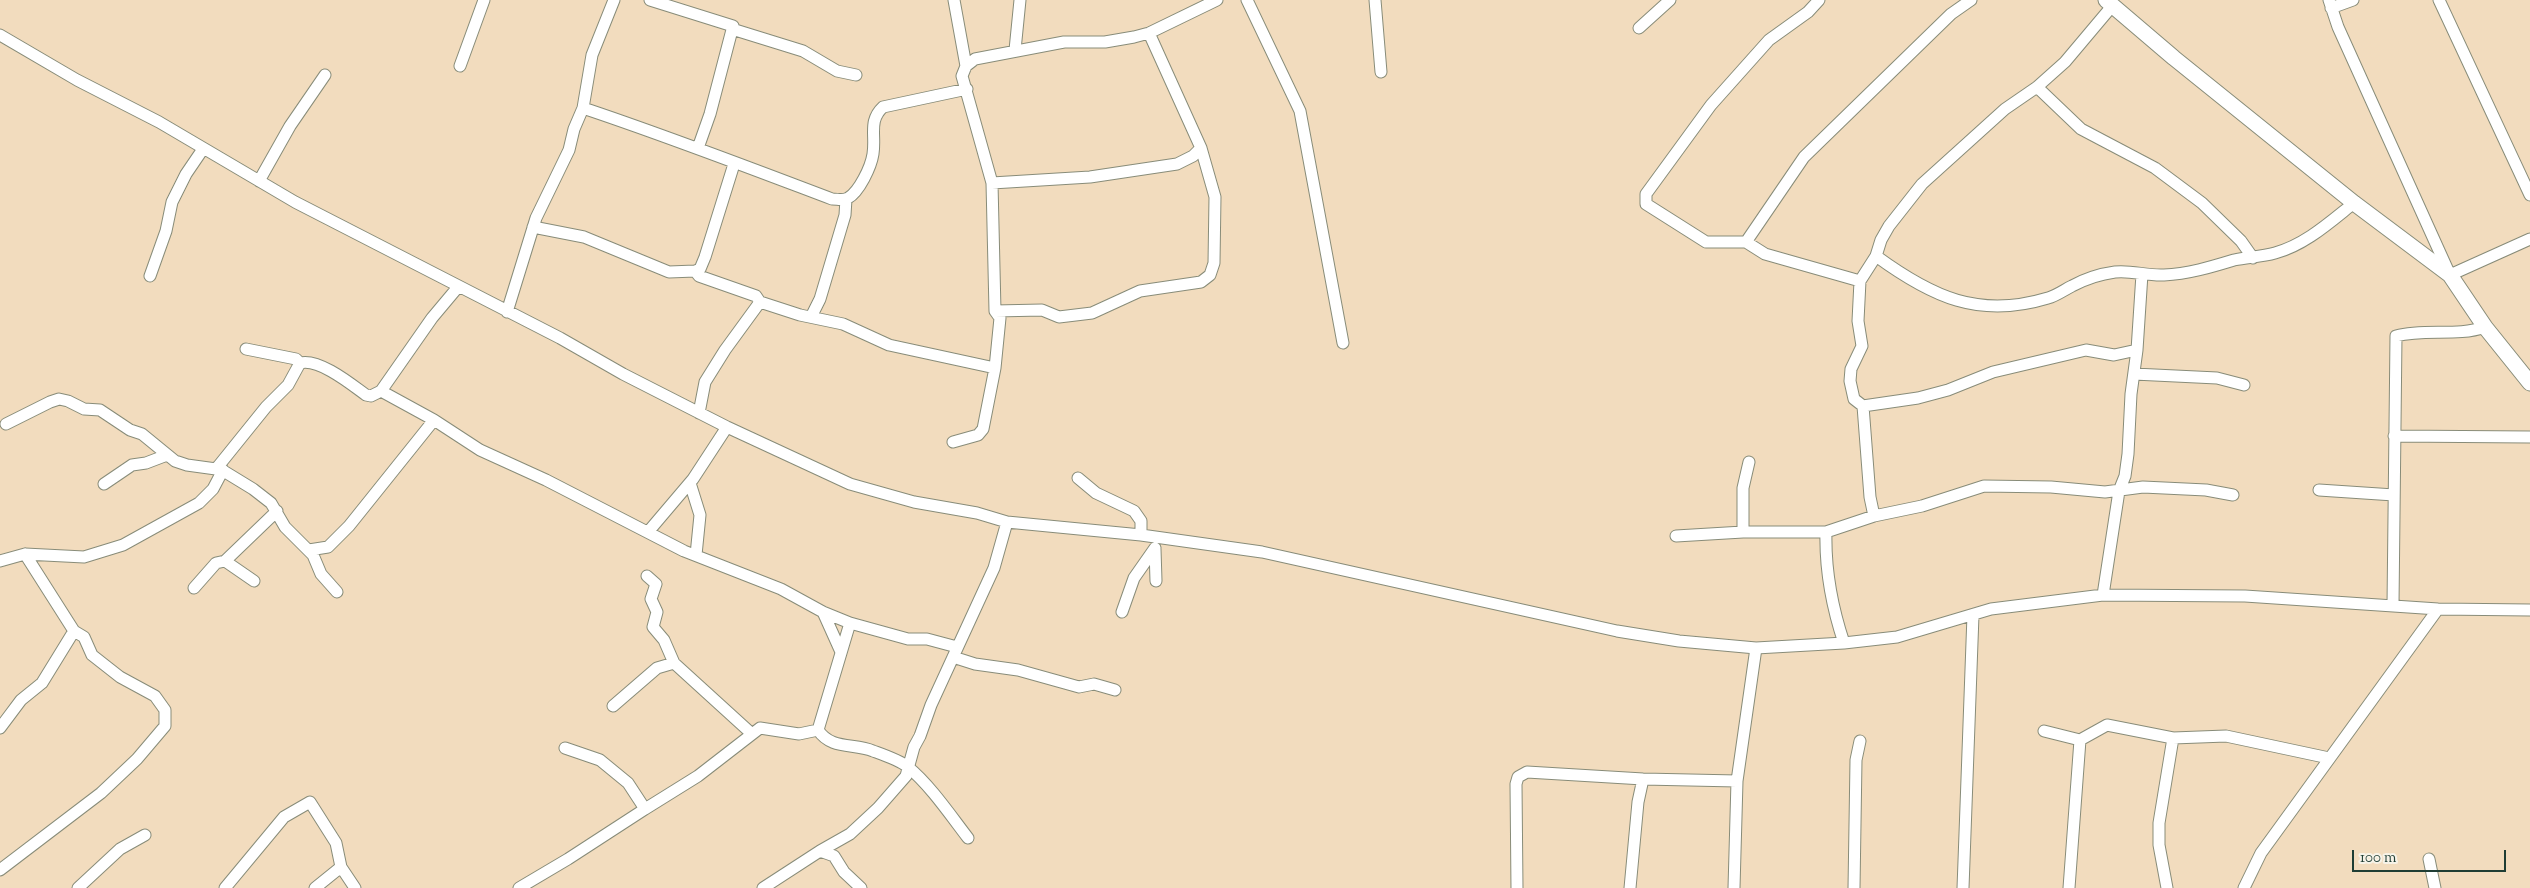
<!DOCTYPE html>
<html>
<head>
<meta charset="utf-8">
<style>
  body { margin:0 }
  #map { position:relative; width:2530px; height:888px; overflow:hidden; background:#f2dcbe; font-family:"Sorts Mill Goudy",serif }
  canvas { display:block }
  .scale { position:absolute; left:2352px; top:850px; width:154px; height:22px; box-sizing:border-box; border:2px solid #1f3d34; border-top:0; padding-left:6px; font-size:15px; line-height:18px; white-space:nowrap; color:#1f3d34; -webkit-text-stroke:4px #f7f3e8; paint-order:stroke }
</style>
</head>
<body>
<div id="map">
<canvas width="2530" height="888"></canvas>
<div class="scale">100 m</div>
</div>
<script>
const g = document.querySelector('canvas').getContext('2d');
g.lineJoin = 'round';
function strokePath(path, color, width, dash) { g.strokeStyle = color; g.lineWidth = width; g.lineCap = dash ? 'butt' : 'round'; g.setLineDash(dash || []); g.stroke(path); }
const street = new Path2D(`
  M650 0 733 26 710 114 698 148
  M954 0 966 66
  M1247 0 1300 111 1343 343
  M1375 0 1381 72
  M1819 0 1808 12 1769 40 1711 105 1646 194V204L1706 242H1746L1765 254 1860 281
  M2329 0 2338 27 2450 275 2530 239
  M2439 0 2530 195
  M2113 5 2065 62 2037 87 2005 109 1922 184 1889 226 1881 240 1876 256 1860 281 1858 321 1862 346 1851 369 1850 381 1854 399 1863 406 1918 398 1948 390 1993 372 2086 350 2114 355 2137 350
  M2331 8 2353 0
  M1639 28 1670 0
  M732 29 803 51 837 71 856 75
  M0 35 77 80 159 122 295 202 560 338 623 374 727 427 850 484 914 502 977 513 1007 522 1141 535 1262 552 1617 631 1679 641 1756 648 1844 643 1897 637 1991 609 2103 595 2245 596 2438 609 2530 610
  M1015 50 1020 0
  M460 66 484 0
  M2037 87 2081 129 2155 168 2202 203 2241 241 2253 258
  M583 108C667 136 750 168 832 199 838 199 843 201 848 198 859 192 871 167 873 154 876 135 868 121 883 107L967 89
  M734 164 705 257 700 269 695 271 699 276 756 296 760 302 800 315 843 324 889 345 995 368
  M259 181 290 126 325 75
  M992 183 1090 177 1177 164 1193 156 1201 148
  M533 227 584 237 669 272 695 271
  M1746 242 1804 157 1951 14 1971 0
  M1876 256C1932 297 1979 319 2048 298 2056 296 2064 290 2072 286 2085 279 2100 274 2115 272 2131 270 2147 276 2164 275 2188 274 2211 267 2234 260 2247 257 2261 257 2275 253 2305 245 2330 222 2354 203
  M150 276 166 231 172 202 186 174 203 149
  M995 311 1042 310 1059 317 1092 313 1140 291 1201 282 1210 275 1214 263 1215 197 1201 148 1149 33
  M507 312 536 218 569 150 574 129 583 108 592 55 614 0
  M811 317 820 299 845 215 846 199
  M246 349 296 359 300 363
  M300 363C319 358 351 384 366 395L371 396 381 391 432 318 458 287
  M2134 374 2217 378 2244 385
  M381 391 434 420 480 450 546 480 684 551 781 589 823 612 850 623
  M1863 406 1870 497 1874 516
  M699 413 705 382 725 350 760 302
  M6 424 50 402 59 399 68 401 84 409 100 410 130 430 142 434 175 461 187 465 216 469 266 407 288 385 300 363
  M2394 436 2530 437
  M953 442 978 435 983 429 995 368 1000 318 995 311 992 183 962 76 966 66 975 59 1064 42H1105L1134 37 1149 33 1217 0
  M217 467 253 489 271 503 285 527 313 555 321 574 337 592
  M1078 478 1096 493 1134 511 1141 521V535
  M690 483 700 515 696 555
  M104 484 132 465 146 463 167 455
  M2319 490 2394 495
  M648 532 693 479 727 427
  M1743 532V488L1749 462
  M1826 532C1825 571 1832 607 1844 643
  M1676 536 1743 532H1826L1874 516 1922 506 1984 486 2051 487 2105 492 2143 487 2206 490 2233 495
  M1155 549 1156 581
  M309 550 328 547 349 526 434 420
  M25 554 84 557 123 545 199 503 213 489 223 470
  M0 561 25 554 74 631 84 637 92 655 120 677 155 696 165 710V726L137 759 101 793 0 870
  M225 561 277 511
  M647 576 656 584 651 599 657 612 653 627 664 640 674 663
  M194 588 216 563 225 561 254 581
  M2103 595 2119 491 2125 476 2128 454 2131 394 2137 350 2142 274
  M2393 605 2396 336C2426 328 2456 337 2485 327
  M823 612 841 652
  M1122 612 1134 578 1155 548
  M957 647 927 639H908L850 623 818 730C831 750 854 743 873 751 884 755 899 760 908 767 930 785 951 816 968 838
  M953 657 975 664 1018 670 1079 687 1094 684 1115 690
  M613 706 657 668 674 663 752 734
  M0 728 21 700 42 683 74 631
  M2044 731 2080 740 2107 725 2173 738 2226 736 2329 758
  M565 748 600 760 628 783 645 809 698 776 760 728 799 734 818 730
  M820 851 834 856 844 872 861 888
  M2429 859 2435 888
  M78 888 120 849 145 835
  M225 888 284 817 310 802 336 843 341 867
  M315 888 341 867 355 888
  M519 888 568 859 645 809
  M763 888 820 851 850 834 878 808 906 776 914 747 920 736 931 705 994 568 1007 522
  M1517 888 1516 784 1518 777 1527 772 1643 779 1737 781
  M1630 888 1638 802 1643 779
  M1734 888 1737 781 1756 648
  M1854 888 1856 760 1860 741
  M1963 888 1973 615
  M2069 888 2080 740
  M2167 888 2159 845V823L2173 738
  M2244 888 2261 853 2438 609`);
const secondary = new Path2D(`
  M2106 0 2174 58 2354 203 2450 275 2485 327 2530 383`);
strokePath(street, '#888c79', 13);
strokePath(secondary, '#888c79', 17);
strokePath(street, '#fff', 11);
strokePath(secondary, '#fff', 15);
</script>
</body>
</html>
